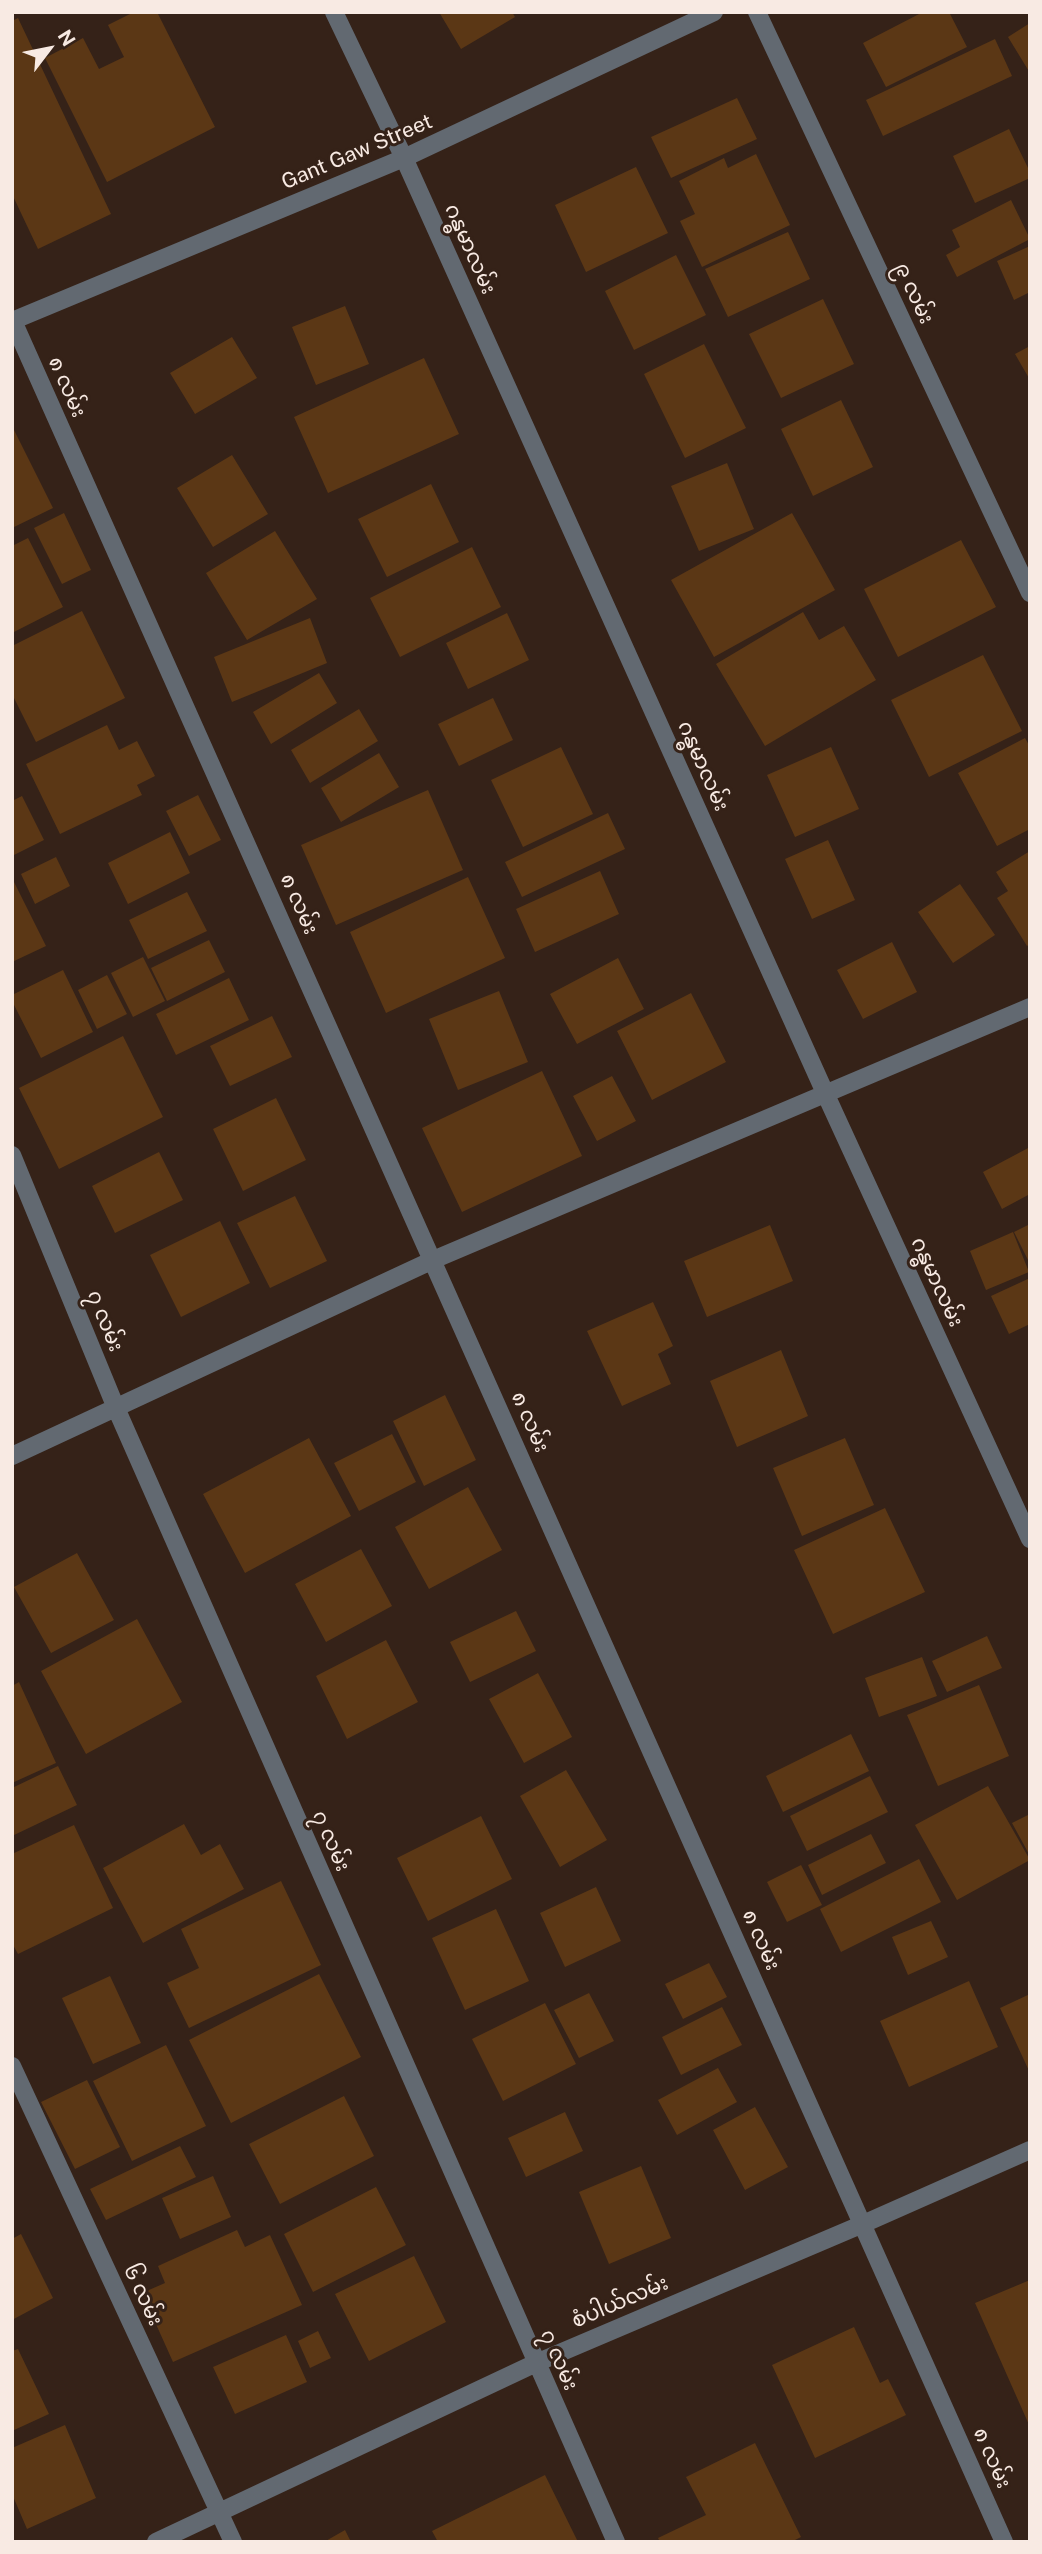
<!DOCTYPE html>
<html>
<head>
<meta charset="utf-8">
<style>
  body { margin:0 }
  #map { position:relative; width:1042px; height:2554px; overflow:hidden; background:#352218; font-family:"Public Sans",sans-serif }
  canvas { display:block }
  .frame { position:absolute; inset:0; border:14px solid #f8eae3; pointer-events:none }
  .north { position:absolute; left:14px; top:14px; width:70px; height:70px; -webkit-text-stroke:5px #352218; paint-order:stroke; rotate:58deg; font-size:19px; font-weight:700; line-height:28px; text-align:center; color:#f8eae3 }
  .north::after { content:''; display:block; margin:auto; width:24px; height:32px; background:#f8eae3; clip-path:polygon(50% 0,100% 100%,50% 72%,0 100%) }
</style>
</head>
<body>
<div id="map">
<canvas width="1042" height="2554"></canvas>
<div class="frame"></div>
<div class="north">N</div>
</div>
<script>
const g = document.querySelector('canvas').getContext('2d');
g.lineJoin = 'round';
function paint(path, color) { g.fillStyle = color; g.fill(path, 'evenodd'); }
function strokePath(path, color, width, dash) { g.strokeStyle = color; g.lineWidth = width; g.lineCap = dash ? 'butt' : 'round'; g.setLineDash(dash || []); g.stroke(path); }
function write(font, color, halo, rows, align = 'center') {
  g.font = font + ' "Public Sans","Noto Sans Myanmar",sans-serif'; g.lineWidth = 6; g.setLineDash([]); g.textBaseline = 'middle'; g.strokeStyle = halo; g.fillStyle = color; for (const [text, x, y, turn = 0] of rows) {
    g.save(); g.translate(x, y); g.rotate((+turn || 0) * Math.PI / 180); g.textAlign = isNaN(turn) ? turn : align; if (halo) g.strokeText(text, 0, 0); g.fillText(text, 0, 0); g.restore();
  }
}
const building = new Path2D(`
  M134 12H157L215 127 107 182 45 58 83 38 99 69 124 57 108 25Z
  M439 12H512L515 17 461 49Z
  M923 12H949L967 47 886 87 863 43Z
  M18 18 111 214 38 249 12 194V21Z
  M1030 23V73L1008 37Z
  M995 39 1012 76 883 136 866 100Z
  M737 98 757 139 671 178 651 137Z
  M1009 129 1030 172V178L975 203 953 156Z
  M756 154 790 225 702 267 680 221 695 214 679 181 724 158 728 168Z
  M636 167 668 233 586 272 555 205Z
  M1011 200 1030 239 957 277 946 255 960 247 952 230Z
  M788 232 810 279 728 317 705 269Z
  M1030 246V292L1014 300 997 261Z
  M676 255 706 315 634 350 605 291Z
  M823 299 854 364 781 398 749 334Z
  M345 306 369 364 316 385 292 327Z
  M232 337 257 378 195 414 170 373Z
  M704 344 746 428 685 458 644 374Z
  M1030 346V380L1015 354Z
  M424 358 459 434 328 493 294 417Z
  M841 400 873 467 813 496 781 429Z
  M12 426 53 508 12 528Z
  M232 455 268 514 213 547 177 488Z
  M727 463 754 529 699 551 671 486Z
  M431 484 459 542 387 577 358 519Z
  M64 513 91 570 62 584 34 528Z
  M792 513 835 590 714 657 671 580Z
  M275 531 317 599 247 640 206 573Z
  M28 538 63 607 12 633V546Z
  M961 540 996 607 898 657 864 589Z
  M472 547 501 607 400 657 370 598Z
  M82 611 125 698 36 742 12 694V646Z
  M803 612 819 640 844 626 876 680 765 746 716 664Z
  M507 613 529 660 468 689 446 643Z
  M310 618 327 663 232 702 214 657Z
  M983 655 1022 731 929 777 891 700Z
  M319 673 337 703 271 744 253 712Z
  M493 698 513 740 459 766 438 724Z
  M359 709 378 741 310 783 291 750Z
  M107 725 119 750 137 741 155 776 137 785 142 795 60 834 26 764Z
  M1025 738 1030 747V829L997 846 958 773Z
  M561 747 593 814 523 847 491 780Z
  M831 747 859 809 795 837 767 775Z
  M379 753 399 787 341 822 321 788Z
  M428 790 463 870 336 925 301 845Z
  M198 795 221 840 189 856 166 811Z
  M22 796 44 840 12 856V801Z
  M608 813 625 849 522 897 505 862Z
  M170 832 190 873 128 904 108 863Z
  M828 840 855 900 812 919 785 859Z
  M1030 851V944L1027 946 997 898 1008 891 996 872Z
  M56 857 70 886 35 904 21 874Z
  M600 871 619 914 535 952 516 909Z
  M468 877 505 958 386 1013 350 932Z
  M12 878 46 946 12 962Z
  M960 884 995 935 953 963 918 912Z
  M187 892 207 931 148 959 129 920Z
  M209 940 225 972 167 1001 151 968Z
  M892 942 917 992 863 1019 837 970Z
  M143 957 165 1001 133 1017 111 973Z
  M618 958 644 1009 577 1044 550 994Z
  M63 970 93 1032 41 1058 12 1001V995Z
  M107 975 127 1014 97 1029 78 990Z
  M229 978 249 1020 176 1055 156 1014Z
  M499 991 528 1062 458 1090 429 1019Z
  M691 993 726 1062 652 1100 617 1031Z
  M272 1016 292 1057 230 1086 210 1046Z
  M123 1036 163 1117 59 1169 19 1088Z
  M542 1071 582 1156 462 1212 422 1128Z
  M612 1076 636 1121 597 1141 573 1096Z
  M276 1098 306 1160 243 1191 213 1129Z
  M1030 1147V1194L1002 1209 983 1172Z
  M159 1152 183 1200 115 1233 92 1186Z
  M295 1196 327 1261 270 1288 237 1223Z
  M220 1221 250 1283 181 1317 150 1255Z
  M1030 1224V1264L1014 1232Z
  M770 1225 793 1281 707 1317 684 1261Z
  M1013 1232 1029 1272 986 1290 970 1251Z
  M1030 1278V1324L1009 1334 991 1296Z
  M653 1302 673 1346 658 1354 671 1384 622 1406 587 1331Z
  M781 1350 808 1416 737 1447 710 1381Z
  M445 1395 476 1460 424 1486 393 1421Z
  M392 1434 416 1482 359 1511 334 1463Z
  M309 1438 351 1516 245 1573 203 1494Z
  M845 1438 874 1505 802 1536 773 1468Z
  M468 1487 502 1550 429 1589 395 1527Z
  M885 1508 925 1592 833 1634 794 1550Z
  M361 1549 392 1606 326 1642 295 1584Z
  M77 1553 114 1620 51 1653 14 1587Z
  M516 1611 536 1651 470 1682 450 1642Z
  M137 1619 182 1702 86 1754 41 1671Z
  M987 1636 1002 1668 947 1692 932 1661Z
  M386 1640 418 1702 347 1739 316 1676Z
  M922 1657 937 1696 879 1717 865 1678Z
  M538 1673 572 1737 524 1763 489 1699Z
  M19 1682 56 1763 12 1783V1686Z
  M979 1685 1009 1756 938 1786 907 1715Z
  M851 1734 869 1771 783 1812 766 1776Z
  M58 1766 77 1805 12 1836V1788Z
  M566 1770 607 1840 560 1867 520 1796Z
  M870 1776 888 1812 807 1851 790 1816Z
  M988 1786 1030 1860 957 1900 915 1825Z
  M1030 1814V1856L1012 1823Z
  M481 1816 512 1879 428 1921 397 1858Z
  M184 1824 201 1855 220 1844 244 1889 143 1943 103 1868Z
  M74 1825 113 1908 18 1954 12 1943V1854Z
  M871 1834 886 1863 822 1895 808 1865Z
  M919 1859 941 1902 841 1952 820 1909Z
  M801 1865 822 1905 787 1922 767 1882Z
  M281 1881 321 1965 189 2028 167 1983 199 1968 181 1929Z
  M596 1887 621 1941 565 1967 540 1913Z
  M496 1909 529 1981 465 2010 432 1938Z
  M931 1921 948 1957 908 1975 892 1937Z
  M709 1963 727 1997 683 2019 665 1984Z
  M319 1974 361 2057 231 2123 189 2040Z
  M110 1976 141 2043 93 2064 62 1998Z
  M969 1981 998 2047 909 2087 880 2021Z
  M589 1993 614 2041 579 2058 554 2010Z
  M1030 1994V2073L1000 2008Z
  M545 2003 576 2064 503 2101 472 2039Z
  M722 2007 742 2045 681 2075 662 2037Z
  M166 2045 206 2126 132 2161 93 2081Z
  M718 2068 737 2102 677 2135 658 2100Z
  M87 2080 120 2147 75 2169 41 2102Z
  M344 2096 374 2156 280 2204 249 2144Z
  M755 2107 788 2167 745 2190 713 2130Z
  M565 2112 583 2151 526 2177 508 2138Z
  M180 2146 196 2177 106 2220 90 2189Z
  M641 2166 671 2238 609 2264 579 2192Z
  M213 2176 231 2217 180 2239 162 2198Z
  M376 2187 406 2245 313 2292 284 2234Z
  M237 2230 245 2247 270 2235 302 2305 173 2362 142 2293 165 2283 158 2266Z
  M21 2234 53 2298 12 2320V2239Z
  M414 2256 446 2322 369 2361 335 2294Z
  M1030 2280V2427L975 2303Z
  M854 2327 880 2383 888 2379 906 2415 815 2458 772 2365Z
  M318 2331 331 2358 310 2368 298 2341Z
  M286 2335 307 2382 235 2414 213 2367Z
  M18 2349 49 2414 12 2431V2351Z
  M65 2425 96 2498 27 2529 12 2494V2448Z
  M755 2443 801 2537 791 2542H660L658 2538 706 2515 686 2477Z
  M545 2475 578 2542H438L432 2531Z
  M345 2530 351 2542H324Z`);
const street = new Path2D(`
  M334 12 404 158 826 1095 1030 1539
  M757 12 1030 593
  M12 321 404 158 714 12
  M13 321 1004 2542
  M12 1155 116 1408 616 2542
  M12 1456 433 1260 1030 1007
  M12 2066 233 2542
  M156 2542 536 2363 863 2224 1030 2150`);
const streetNames = [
  ["Gant Gaw Street",357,152,-23],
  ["ဂန္ဓမာလမ်း",470,249,66],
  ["၉ လမ်း",914,293,65],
  ["၈ လမ်း",67,387,66],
  ["ဂန္ဓမာလမ်း",703,766,66],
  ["၈ လမ်း",299,904,66],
  ["ဂန္ဓမာလမ်း",937,1282,65],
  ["၇ လမ်း",105,1321,68],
  ["၈ လမ်း",530,1422,66],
  ["၇ လမ်း",331,1841,66],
  ["၈ လမ်း",761,1940,66],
  ["၆ လမ်း",143,2295,65],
  ["စံပါယ်လမ်း",620,2302,-23],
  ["၇ လမ်း",559,2360,66],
  ["၈ လမ်း",992,2458,66]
];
paint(building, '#5b3715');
strokePath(street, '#626971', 18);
write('21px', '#f8eae3', '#352218', streetNames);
</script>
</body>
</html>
